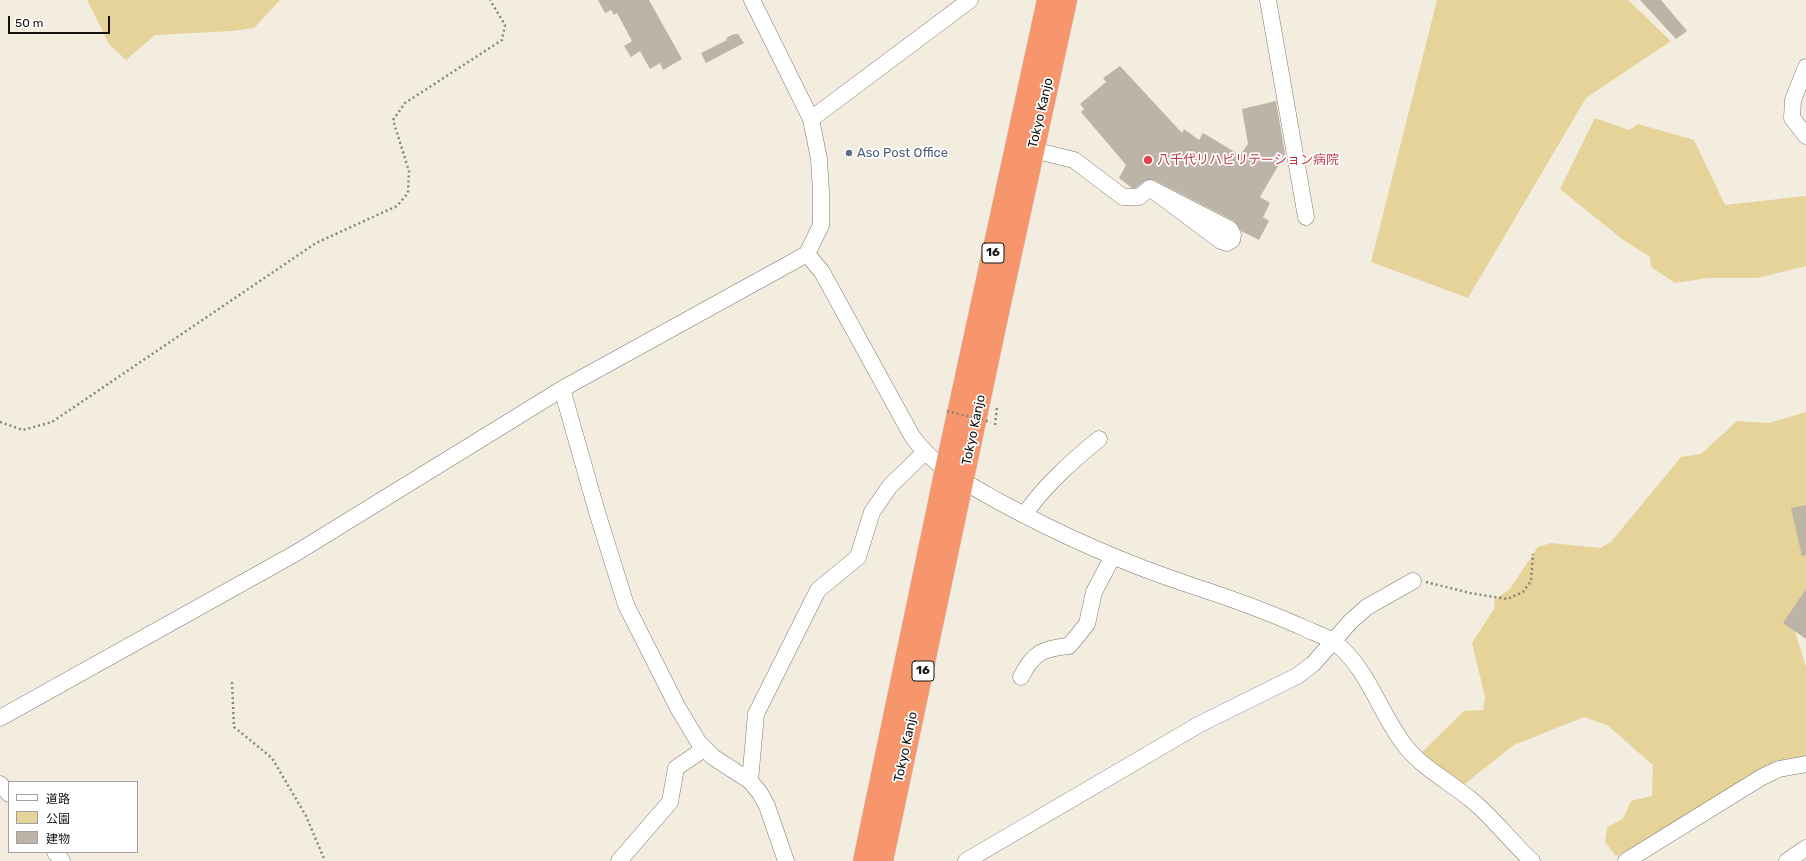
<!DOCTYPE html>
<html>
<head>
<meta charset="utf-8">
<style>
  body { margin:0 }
  #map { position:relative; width:1806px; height:861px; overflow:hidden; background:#f2eddf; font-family:Rubik,"Noto Sans JP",sans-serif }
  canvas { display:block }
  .legend { position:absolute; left:8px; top:781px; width:130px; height:72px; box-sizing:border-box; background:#fff; border:1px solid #a1a09e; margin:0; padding:5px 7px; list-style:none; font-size:12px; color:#13120d }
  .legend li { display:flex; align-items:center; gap:8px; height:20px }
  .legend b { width:20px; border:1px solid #a1a09e }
  .scale { position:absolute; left:8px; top:16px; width:102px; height:18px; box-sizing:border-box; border:2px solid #13120d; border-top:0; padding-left:5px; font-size:12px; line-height:14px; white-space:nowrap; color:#13120d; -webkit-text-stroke:3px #fff; paint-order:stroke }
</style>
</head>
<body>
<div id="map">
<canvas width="1806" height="861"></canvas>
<ul class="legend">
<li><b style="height:5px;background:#fff"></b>道路</li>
<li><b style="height:11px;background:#e5d399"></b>公園</li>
<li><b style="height:11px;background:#bdb4a8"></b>建物</li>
</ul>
<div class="scale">50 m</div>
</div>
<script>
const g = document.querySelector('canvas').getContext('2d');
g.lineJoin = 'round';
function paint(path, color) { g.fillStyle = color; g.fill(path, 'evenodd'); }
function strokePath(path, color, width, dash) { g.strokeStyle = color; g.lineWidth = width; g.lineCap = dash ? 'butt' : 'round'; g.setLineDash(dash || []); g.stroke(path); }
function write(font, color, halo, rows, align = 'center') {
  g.font = font + ' Rubik,"Noto Sans JP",sans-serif'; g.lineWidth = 3.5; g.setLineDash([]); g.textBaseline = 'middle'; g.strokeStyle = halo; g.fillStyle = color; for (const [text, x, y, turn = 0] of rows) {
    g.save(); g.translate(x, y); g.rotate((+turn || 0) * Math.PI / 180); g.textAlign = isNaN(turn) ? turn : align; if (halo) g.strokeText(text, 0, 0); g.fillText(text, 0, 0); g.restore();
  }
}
const green = new Path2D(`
  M87 0H280L254 28 232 31 155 35 126 60 109 44Z
  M1437 0H1628L1671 41 1586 98 1468 298 1371 262Z
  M1595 118 1629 130 1638 124 1694 140 1725 205 1806 196V266L1758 278H1708L1675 283 1651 267 1650 257 1622 239 1560 189Z
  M1806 412V600L1793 625 1806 667V758L1616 856 1605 842 1607 827 1623 819 1631 801 1652 796 1653 765 1607 725 1584 717 1514 745 1462 786 1421 753 1464 711 1483 710 1485 697 1472 643 1494 609 1495 599 1509 590 1538 547 1551 543 1600 548 1611 542 1681 457 1701 454 1737 421 1769 423Z`);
const building = new Path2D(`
  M598 0H649L682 59 663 70 660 63 650 69 640 51 631 57 624 46 632 41 617 13 614 15 611 10 605 13Z
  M1640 0H1661L1687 31 1676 39Z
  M734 34H738L744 43 706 63 701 53 727 40 726 38Z
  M1120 66 1182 133 1184 129 1199 140 1203 133 1240 155 1248 144 1242 109 1276 101 1285 154 1260 197 1270 203 1263 217 1269 221 1259 240 1241 231 1234 221 1154 180H1146L1136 188H1132L1119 178 1126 165 1081 112 1084 109 1080 104 1106 82 1103 78Z
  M1806 505V555L1802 556 1791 508Z
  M1806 589V639L1783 623Z`);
const path = new Path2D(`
  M0 422 23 430 52 422 316 243 397 206 408 193 409 171 393 120 405 103 502 40 505 25 490 0
  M995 425 997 407
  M1426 582 1470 593 1507 599 1523 592 1531 581 1533 554
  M232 682 234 727 272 758 306 816 325 861`);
const minor = new Path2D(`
  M1268 0 1306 217
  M1806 67 1793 100 1792 118 1806 136
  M811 119 970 0
  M1033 150 1074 160 1123 197H1139L1150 188
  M1150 188 1230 229 1233 235 1232 240 1227 243 1221 241Z
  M807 254 822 272 912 436C933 466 966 483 998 501 1060 535 1126 564 1193 586 1230 598 1266 611 1302 627 1312 632 1325 636 1334 642 1368 667 1380 715 1406 747 1423 768 1448 781 1469 798 1491 815 1511 842 1532 861
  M562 389 597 512 626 605 678 708 699 743 713 757 750 781 760 793 767 806 786 861
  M1024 515C1045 485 1071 462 1099 439
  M1021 677C1033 653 1043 648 1069 646L1087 624 1094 592 1113 556
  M0 718 296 553 562 389 807 254 821 225V192L819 159 811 119 752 0
  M750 781 756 714 818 590 858 557 872 512 890 486 925 452
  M0 784 9 794
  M55 852 62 861
  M619 861 670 802 676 768 704 749
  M966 861 1200 724 1297 676 1313 664 1351 621 1367 607 1413 581
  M1626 861 1762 777 1779 769 1806 764
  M1787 861 1806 848`);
const highway = new Path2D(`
  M864 861 946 469 1048 0
  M882 861 997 317 1066 0`);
const pathBridge = new Path2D(`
  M947 411 991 422`);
const markers = [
  [849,153,4,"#5c6f8a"],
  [1148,160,5,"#e0444e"]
];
const shields = [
  [993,253,22],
  [923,671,22]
];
const shieldNames = [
  ["16",993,253],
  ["16",923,671]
];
const streetNames = [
  ["Tokyo Kanjo",1041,113,-77],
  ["Tokyo Kanjo",974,430,-78],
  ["Tokyo Kanjo",906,747,-78]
];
const serviceNames = [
  ["Aso Post Office",857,153]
];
const healthNames = [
  ["八千代リハビリテーション病院",1157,160]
];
paint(green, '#e5d399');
paint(building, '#bdb4a8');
strokePath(minor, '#7d796d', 17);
strokePath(highway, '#d0d0cf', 23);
strokePath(path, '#89867c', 2.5, [2, 3]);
strokePath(minor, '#fff', 16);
strokePath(highway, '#f7966d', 22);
strokePath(pathBridge, '#89867c', 2.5, [2, 3]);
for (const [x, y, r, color] of markers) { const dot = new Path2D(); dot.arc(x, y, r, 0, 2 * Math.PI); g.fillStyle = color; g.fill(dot); strokePath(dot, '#fff', 1.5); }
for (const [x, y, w] of shields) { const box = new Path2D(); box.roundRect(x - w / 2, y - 10, w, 20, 3); g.fillStyle = '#fff'; g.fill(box); strokePath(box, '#13120d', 1); }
write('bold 12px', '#13120d', null, shieldNames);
write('13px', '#13120d', '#fff', streetNames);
write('13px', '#4e5e75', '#fff', serviceNames, 'left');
write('13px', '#be3a42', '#fff', healthNames, 'left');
</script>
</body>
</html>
